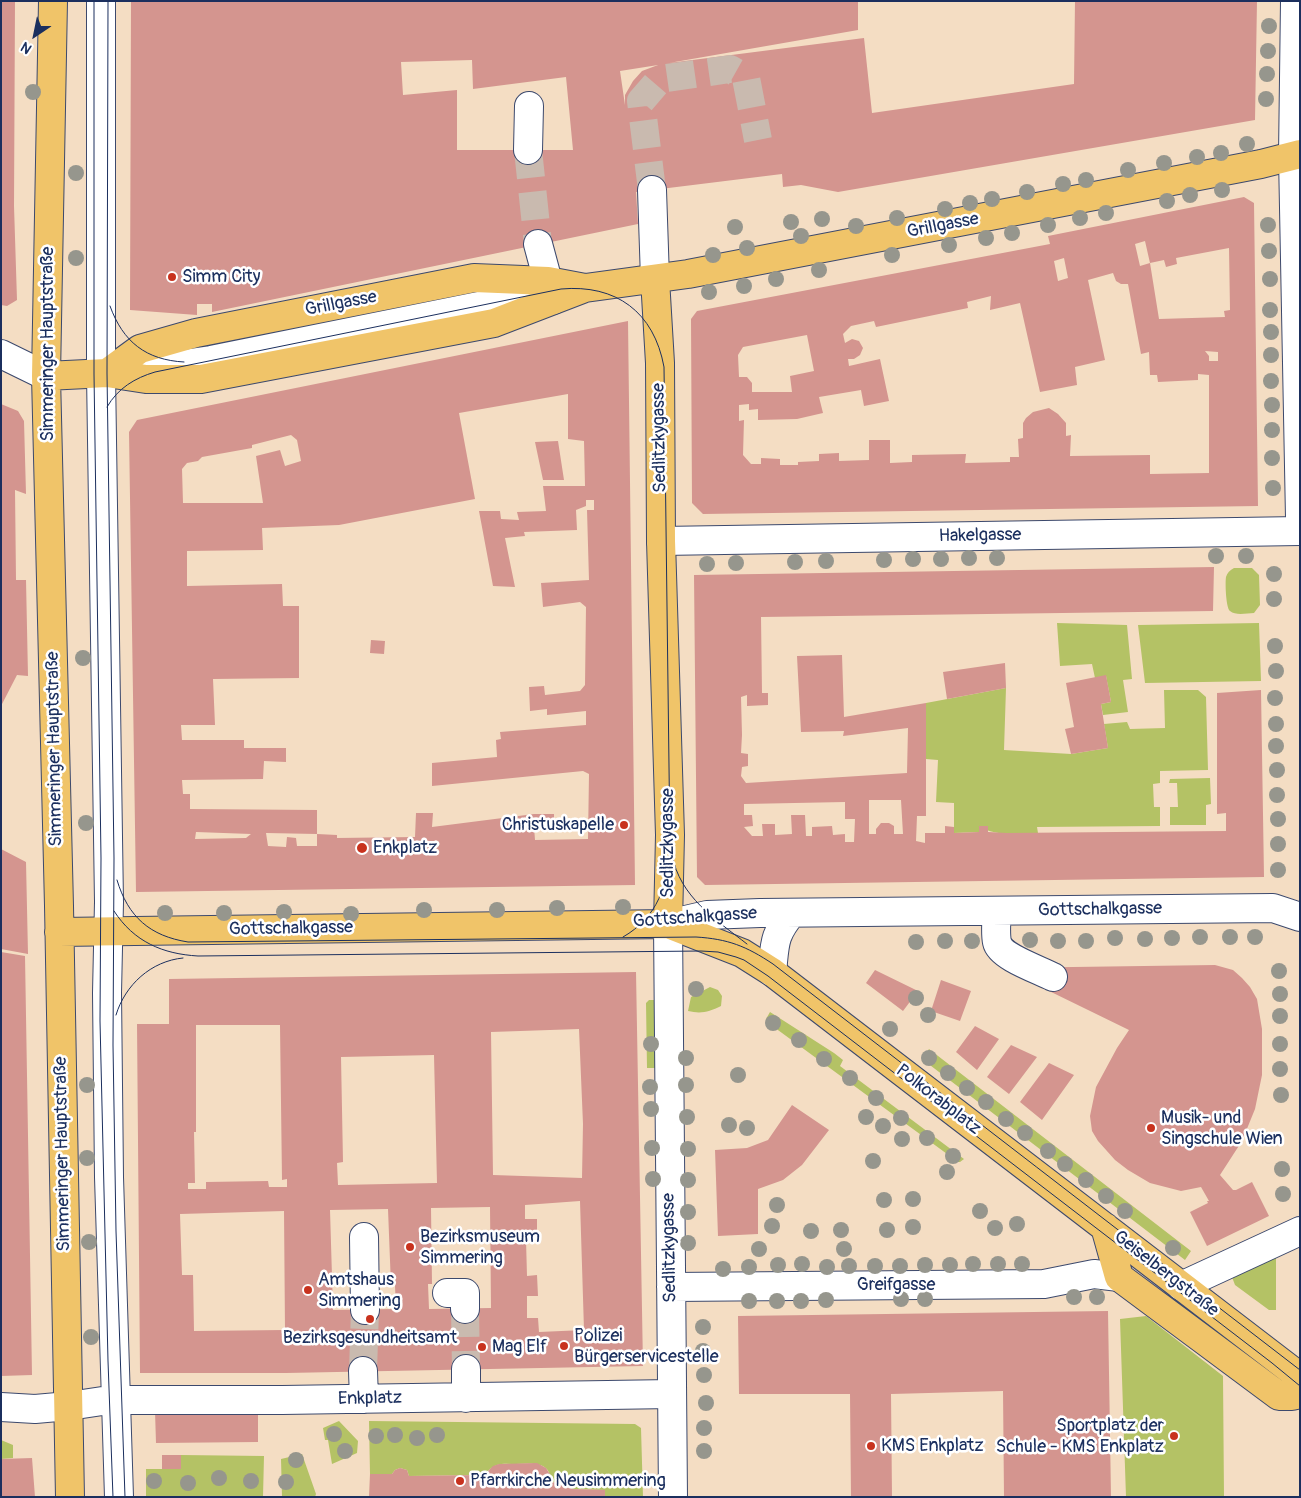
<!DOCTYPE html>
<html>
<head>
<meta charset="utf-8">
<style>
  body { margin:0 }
  #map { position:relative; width:1301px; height:1498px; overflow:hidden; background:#f4ddc3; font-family:Pangolin,sans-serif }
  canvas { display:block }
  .frame { position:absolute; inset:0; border:2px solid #1b2f5e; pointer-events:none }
  .north { position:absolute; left:10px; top:10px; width:50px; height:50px; -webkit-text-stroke:4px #fff; paint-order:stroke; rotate:214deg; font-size:14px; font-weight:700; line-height:20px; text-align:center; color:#1b2f5e }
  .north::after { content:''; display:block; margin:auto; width:18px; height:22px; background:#1b2f5e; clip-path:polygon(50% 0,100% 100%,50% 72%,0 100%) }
</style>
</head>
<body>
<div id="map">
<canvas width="1301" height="1498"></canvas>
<div class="frame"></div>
<div class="north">N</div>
</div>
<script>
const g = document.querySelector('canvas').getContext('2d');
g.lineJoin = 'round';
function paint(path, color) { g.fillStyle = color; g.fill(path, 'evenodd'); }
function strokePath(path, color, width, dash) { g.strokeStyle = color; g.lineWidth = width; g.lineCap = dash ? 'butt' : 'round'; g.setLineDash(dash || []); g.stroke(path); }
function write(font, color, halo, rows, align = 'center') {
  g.font = font + ' Pangolin,sans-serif'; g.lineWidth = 5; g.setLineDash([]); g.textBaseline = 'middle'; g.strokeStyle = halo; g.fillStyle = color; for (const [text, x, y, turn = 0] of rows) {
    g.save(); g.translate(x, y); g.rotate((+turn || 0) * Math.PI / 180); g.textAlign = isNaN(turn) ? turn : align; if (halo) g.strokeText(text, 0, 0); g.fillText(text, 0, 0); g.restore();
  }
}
const green = new Path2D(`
  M1234 568H1252L1259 575 1260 605 1254 613C1247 613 1236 616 1230 611 1226 608 1225 583 1226 577 1227 573 1230 570 1234 568Z
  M1057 623 1127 625 1132 679 1123 680 1128 712 1103 715 1101 704 1111 702 1106 676 1095 678 1092 664 1060 666Z
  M1259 623 1261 681 1145 683 1138 625Z
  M1006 688 1004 750 1071 754 1108 748 1104 724 1127 722 1130 729 1165 728 1164 690H1198L1206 697 1208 770 1160 771V783L1153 784 1154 807H1160V826L1037 827 1038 833C1019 833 995 837 979 826V832L954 833V803L936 802 938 760 926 759V703Z
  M1210 778 1211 804 1206 805V825H1170V807H1178L1177 783H1169L1170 779Z
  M710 987 718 990 722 996 721 1006C709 1012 701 1014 688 1011L691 997Z
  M649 1000H654L655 1068H647L646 1003Z
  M770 1012 834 1053 843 1060 840 1066 964 1159 960 1162H958L767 1022 766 1019Z
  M929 1049 1191 1251 1185 1260 922 1059Z
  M1276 1256V1310H1269L1235 1285 1232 1277Z
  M1146 1316 1223 1376 1224 1497H1126L1120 1319Z
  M339 1421 358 1441 357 1453 332 1464 328 1440H325L323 1428Z
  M369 1421 635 1424 641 1428 643 1497H605V1490L572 1489 570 1484 565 1480 550 1483C553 1461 531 1463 516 1464 510 1464 503 1463 497 1465 490 1467 488 1473 481 1475L409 1476 407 1470 400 1468 395 1470 392 1474H370Z
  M1 1440 13 1445V1458L1 1459Z
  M302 1454 316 1494 315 1497H282L281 1459Z
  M181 1455 264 1456 263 1497H146V1469H181Z`);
const building = new Path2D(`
  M1 1H15L14 206 17 300 7 306 1 305Z
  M131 1H858V30L669 63 864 38 872 113 1074 84 1075 1H1257L1255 120 838 192 801 185 783 187 782 174 636 192 638 224 212 312V304H197V315L130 310ZM472 60 473 89 566 77 573 150H457V90L403 95 401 62ZM658 65 642 71 633 81 625 95V105L620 71Z
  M1244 197 1254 203 1258 506 703 514 692 503 691 319 697 311 1050 244 1048 236ZM1145 241 1150 263 1140 266 1135 244ZM1229 248 1230 310 1224 311 1225 317 1159 319 1150 263 1164 260 1166 267 1177 264 1176 258ZM1064 258 1068 278 1058 281 1054 261ZM1113 273 1116 281 1121 284H1128L1141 354 1149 352 1150 375H1157L1158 382 1198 380V374L1209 375V473L1150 474V455L1070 456 1071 435 1066 436V423L1058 414 1049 408 1033 412 1026 418 1023 423V438L1018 439 1019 457H1010V462L965 463 966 454 912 455V462L890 463V440H869V460L839 461V453L819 454V461L798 462V465H780V459L761 458V464H751L743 455 744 420 739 421V405L749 404V410L758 409V420L797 419 823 413 819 397 861 390 864 406 889 401 880 359 849 366 848 359H854L860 355 863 348 859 341 852 339 845 343 843 334 851 326 874 321 876 327 968 308 967 302 991 296 990 310 1020 303 1040 392 1077 385 1075 367 1105 360 1088 280ZM807 335 814 371 790 376 792 392H752V383L747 377H739L738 355 743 347ZM1205 351 1218 352V361H1209V356Z
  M628 321 635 885 136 892 129 432 137 420ZM568 394V439L584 441 585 486H543L546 511 517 512 519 520 501 519 500 511H479L493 586 515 587 505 538 525 536 524 532 577 530 576 510 586 506V500H594V510H587L589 580 541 583 543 607 580 602 586 607 585 685 580 691 545 695 544 686 529 687 530 711 547 709V715L586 711V725L500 732 501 739 496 740 497 757 432 763V786L583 771 589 774 588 839 535 840 534 827H554V814H534L432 827 433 813H416L415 837 337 838V835L317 834V846H297L296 838 287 837 286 847 268 846 266 833 317 834V810L190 809V794H183L182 780 263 779 264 761 286 762V748H244V740H182L181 725H215L213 679 299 678V606H283L282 584 187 586V551L263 550 262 528 339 525 475 499 459 413ZM291 435 297 440 301 461 285 466 280 450 256 456 263 503H183L182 469 187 463 198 461 202 457 252 448V445ZM196 832 251 834 246 838 195 839Z
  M1 404 18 411 24 421 26 494 15 490 16 580H26L28 676 17 675 1 706Z
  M558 441 564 480H543L535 442Z
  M1214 567 1213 611 761 617 762 693H768V705L747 706V695L741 697 742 735 741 753 748 754V766L742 767 741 776 746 783 907 773 908 728 843 736 844 731 801 732 797 656 842 655 844 717 926 703V816H917L916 841 925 843V833H945V826L954 827V833L979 832V826H988V832L1007 833 1226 831V813L1217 814V693L1261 690 1264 877 705 885 697 877 694 575ZM869 800H901L903 834H894V826L889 823H881L876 829V834H869ZM845 802V819H855L854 842H845V834L833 835 832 826 812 827V836H806L805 815H791L792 834 775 835V824H762L763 836H752L744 827 753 826 752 815H744V804Z
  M371 640 385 641 384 654 370 653Z
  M1005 663 1006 688 947 699 943 672Z
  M1106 675 1111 702 1101 704 1108 748 1071 754 1065 729 1074 727 1066 683Z
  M1 849 26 862 28 954 1 949Z
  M1 952 25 956 32 1375 1 1376Z
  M1215 965 1233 970 1242 978 1250 987 1257 999 1262 1029V1075L1255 1109 1242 1141 1220 1175 1233 1190H1236L1252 1182 1269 1216 1207 1246 1190 1212 1208 1203 1207 1201H1209L1201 1187 1181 1191 1150 1183 1128 1170 1115 1160 1098 1141 1092 1131 1090 1116 1096 1087 1117 1048 1129 1030 1002 968Z
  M875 970 918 991 903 1011 866 983Z
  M636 972 643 1366 286 1373H140L137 1024H169V979ZM196 1025H280L282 1180 287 1179V1187H269L268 1181 206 1182V1189H188V1183H195L194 1132H196ZM579 1029 583 1124 582 1178 493 1175 491 1032ZM434 1055 437 1183 338 1185 337 1163 343 1162 341 1057ZM580 1201 584 1330 539 1332 538 1318H527V1296H538L537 1275 527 1276 526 1240H537V1219H525V1205ZM490 1207 491 1308 429 1309 428 1284H432L431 1208ZM388 1209 391 1286H395L396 1309 333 1310 330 1210ZM284 1211 285 1330 194 1331 193 1275H182L180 1214Z
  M941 980 971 991 960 1021 931 1011Z
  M975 1026 999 1039 977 1070 956 1052Z
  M1011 1045 1037 1057 1009 1094 987 1077Z
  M1049 1063 1074 1075 1042 1120 1020 1102Z
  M792 1105 829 1130 802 1165 783 1180 758 1189V1234L718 1236 715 1150 747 1148 768 1140Z
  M1108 1311 1111 1497H1004L1003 1391 891 1394 892 1497H851L850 1394H739L738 1316Z
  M258 1410V1442L156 1443 155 1411Z
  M162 1455H181V1469H162Z
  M32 1458 35 1497H1V1459Z
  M537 1463 546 1468 551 1476 550 1483 565 1480 570 1484 572 1489 605 1490V1497H369L370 1474H392L395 1470 400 1468 407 1470 409 1476 481 1475 486 1473 493 1466 499 1464Z`);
const minorTunnel = new Path2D(`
  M528 150 538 244
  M652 190 641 101 660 79 730 69 746 78 758 140
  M465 1309 466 1369
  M363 1371 365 1310`);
const minor = new Path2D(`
  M101 1V374L109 902 107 993 109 1177 119 1497
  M1295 1 1293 156 1300 518
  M528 150 529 106
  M652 190 655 279
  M538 244 553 300
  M1 354 46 376
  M142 370 211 360 563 289
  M661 541 1300 531
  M996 911C997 921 995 933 997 942 1000 957 1040 970 1053 977
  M772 972C775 945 773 935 792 913
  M364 1237 365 1310
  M1181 1286 1300 1231
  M671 1287 1044 1284 1094 1274 1119 1277
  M447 1293H465V1309
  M363 1371 364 1399
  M466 1398V1369
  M1 1407 35 1409 69 1406 109 1400H282L672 1394
  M673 1497 668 924 707 915 760 913 1273 908 1300 917`);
const major = new Path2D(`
  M53 1 46 376 59 906 70 1497
  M655 279 660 363 661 541 670 835 668 924
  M107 373 140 349 196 333 474 278 548 281 585 288
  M46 376 107 373 146 379H201L494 323 585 288 688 274 1261 164 1300 154
  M59 932 668 924 742 953 772 972 1300 1377
  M1105 1227 1119 1277 1279 1396H1292L1300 1394`);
const tram = new Path2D(`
  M94 1V374L101 858 100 1021 108 1361 113 1497
  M108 1 107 373 114 858 113 1045 116 1231 125 1497
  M110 306C123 342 146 360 184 362
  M107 407C118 388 135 378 155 372L561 289C616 284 654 312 664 367L670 846C668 885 658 917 623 937
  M672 855C680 897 715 919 747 944
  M117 880C128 917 150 936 188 942L696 937C728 939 746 946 773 964L1300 1370
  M114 911C134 942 163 954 198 956L701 951 718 952 736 957 744 960 768 976 1272 1363 1300 1386
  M116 1015C125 985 151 961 183 958`);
const trees = [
  [1269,26],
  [1268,51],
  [1267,74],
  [33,92],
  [1266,99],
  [1247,144],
  [1221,153],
  [1197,157],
  [1164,163],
  [1128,170],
  [76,173],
  [1086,180],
  [1063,184],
  [1222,190],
  [1027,192],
  [1190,195],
  [992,199],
  [1167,201],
  [970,203],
  [945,209],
  [1106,213],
  [897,218],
  [1080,218],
  [822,219],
  [791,222],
  [1048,225],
  [1268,225],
  [856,226],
  [735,227],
  [1012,233],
  [801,236],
  [986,238],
  [949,245],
  [747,248],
  [1269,251],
  [713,255],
  [892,255],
  [76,258],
  [819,270],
  [776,279],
  [1270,279],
  [744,286],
  [709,292],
  [1270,310],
  [1271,332],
  [1271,355],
  [1271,381],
  [1272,405],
  [1272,430],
  [1272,458],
  [1273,488],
  [1216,556],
  [1246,556],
  [969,558],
  [997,558],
  [913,559],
  [941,559],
  [884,560],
  [826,561],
  [795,562],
  [736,563],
  [707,564],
  [1274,574],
  [1274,599],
  [1275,646],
  [83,658],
  [1276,671],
  [1275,698],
  [1276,724],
  [1276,746],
  [1277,770],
  [1277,795],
  [1278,819],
  [86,823],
  [1278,844],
  [1278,870],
  [623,907],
  [557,908],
  [424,910],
  [497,910],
  [284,912],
  [165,913],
  [224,913],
  [351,914],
  [1200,937],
  [1230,937],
  [1255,937],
  [1115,938],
  [1172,938],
  [1145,939],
  [1030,940],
  [945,941],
  [972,941],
  [1058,941],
  [1086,941],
  [916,942],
  [1279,971],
  [696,989],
  [1280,994],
  [916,998],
  [928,1015],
  [1280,1016],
  [773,1023],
  [890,1029],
  [799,1040],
  [651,1044],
  [1280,1044],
  [686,1058],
  [929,1058],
  [824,1059],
  [1280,1069],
  [948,1073],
  [738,1075],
  [850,1078],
  [87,1085],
  [686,1085],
  [650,1087],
  [967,1088],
  [1281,1095],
  [876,1098],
  [986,1102],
  [651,1109],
  [687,1117],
  [866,1117],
  [901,1118],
  [1006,1119],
  [729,1125],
  [883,1126],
  [747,1128],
  [1025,1133],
  [927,1138],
  [902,1139],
  [652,1148],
  [688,1149],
  [1048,1151],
  [953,1156],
  [87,1158],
  [873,1161],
  [1065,1164],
  [1282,1169],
  [947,1172],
  [653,1179],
  [688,1180],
  [1086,1180],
  [1283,1194],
  [1106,1196],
  [913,1199],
  [884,1200],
  [777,1205],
  [980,1211],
  [1125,1211],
  [688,1212],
  [1017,1224],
  [772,1226],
  [913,1227],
  [995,1228],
  [841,1230],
  [887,1230],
  [811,1231],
  [89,1242],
  [688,1243],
  [1173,1248],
  [759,1249],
  [844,1249],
  [802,1264],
  [973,1264],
  [998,1264],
  [1022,1264],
  [778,1265],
  [925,1265],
  [950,1265],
  [849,1266],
  [875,1266],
  [900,1266],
  [749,1267],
  [827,1267],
  [723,1269],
  [1074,1297],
  [1097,1297],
  [901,1299],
  [925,1299],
  [826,1300],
  [749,1301],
  [777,1301],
  [801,1301],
  [703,1327],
  [91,1337],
  [703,1351],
  [704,1375],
  [706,1403],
  [704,1428],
  [334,1434],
  [395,1435],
  [437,1435],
  [376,1436],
  [417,1438],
  [345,1451],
  [704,1451],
  [296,1460],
  [219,1478],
  [154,1481],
  [251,1481],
  [286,1482],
  [188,1483]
];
const markers = [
  [172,277,5,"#c8321e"],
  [624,825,5,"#c8321e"],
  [362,848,6,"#c8321e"],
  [1151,1128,5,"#c8321e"],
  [410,1247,5,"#c8321e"],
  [308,1290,5,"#c8321e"],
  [370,1319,5,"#c8321e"],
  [564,1346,5,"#c8321e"],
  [482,1347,5,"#c8321e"],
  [1174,1436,5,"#c8321e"],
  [871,1446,5,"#c8321e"],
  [460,1481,5,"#c8321e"]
];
const streetNames = [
  ["Grillgasse",943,226,-11],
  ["Grillgasse",341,304,-11],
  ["Simmeringer Hauptstraße",48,344,-90],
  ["Sedlitzkygasse",660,438,-91],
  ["Hakelgasse",980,536,-1],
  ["Simmeringer Hauptstraße",55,749,-91],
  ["Sedlitzkygasse",668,843,-90],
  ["Gottschalkgasse",1100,910,-1],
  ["Gottschalkgasse",695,918,-4],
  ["Gottschalkgasse",291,929,-1],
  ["Polkorabplatz",938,1100,38],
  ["Simmeringer Hauptstraße",63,1154,-91],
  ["Sedlitzkygasse",670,1248,-91],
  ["Geiselbergstraße",1166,1274,38],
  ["Greifgasse",896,1285],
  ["Enkplatz",370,1399,-1]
];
const poiNames = [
  ["Simm City",182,277],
  ["Christuskapelle",614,825,"right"],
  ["Enkplatz",373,848],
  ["Musik- und",1161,1118],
  ["Singschule Wien",1161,1139],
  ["Bezirksmuseum",420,1237],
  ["Simmering",420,1258],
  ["Amtshaus",318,1280],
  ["Simmering",318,1301],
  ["Polizei",574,1336],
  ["Bürgerservicestelle",574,1357],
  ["Bezirksgesundheitsamt",370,1338,"center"],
  ["Mag Elf",492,1347],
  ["Sportplatz der",1164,1426,"right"],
  ["Schule - KMS Enkplatz",1164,1447,"right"],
  ["KMS Enkplatz",881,1446],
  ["Pfarrkirche Neusimmering",470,1481]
];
paint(green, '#b4c265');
paint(building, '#d4958f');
strokePath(minorTunnel, '#c9baaf', 28, [28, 14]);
strokePath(minor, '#3c496d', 30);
strokePath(major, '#3c496d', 30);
strokePath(minor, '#fff', 28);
strokePath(major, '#f0c469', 28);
strokePath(tram, '#1b2f5e', 1);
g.fillStyle = '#96968d';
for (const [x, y] of trees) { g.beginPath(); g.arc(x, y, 8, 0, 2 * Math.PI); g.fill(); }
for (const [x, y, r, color] of markers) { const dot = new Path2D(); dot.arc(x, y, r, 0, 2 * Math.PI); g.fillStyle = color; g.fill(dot); strokePath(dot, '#fff', 2); }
write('18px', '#1b2f5e', '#fff', streetNames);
write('18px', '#1b2f5e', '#fff', poiNames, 'left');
</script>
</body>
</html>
